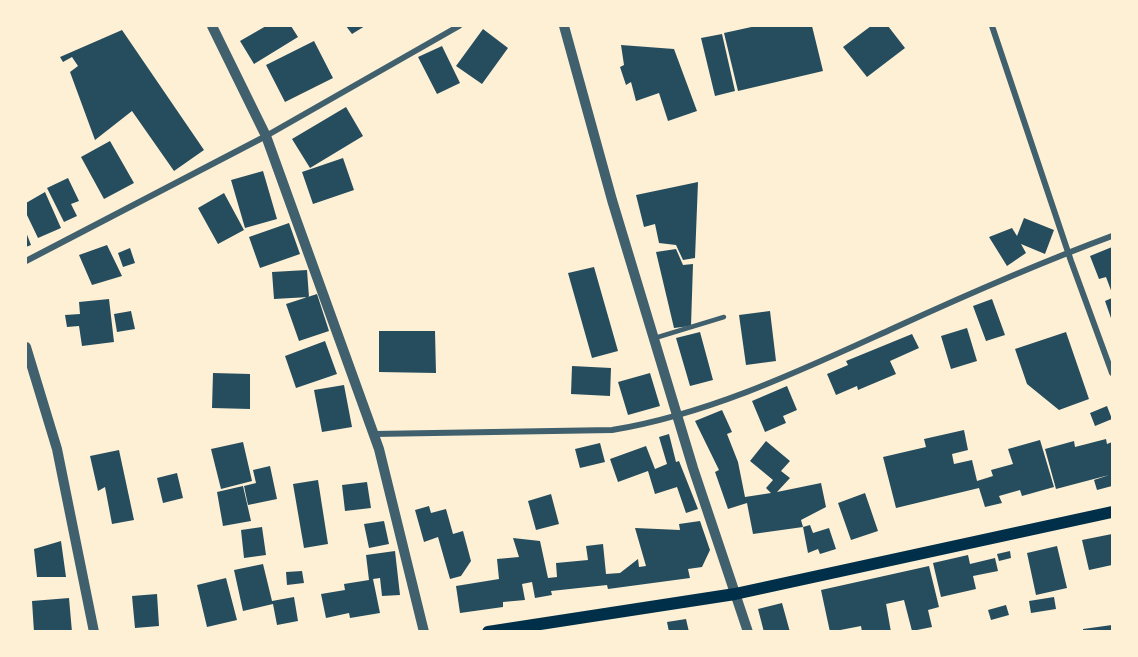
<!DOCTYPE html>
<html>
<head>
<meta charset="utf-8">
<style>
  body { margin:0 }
  #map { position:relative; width:1138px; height:657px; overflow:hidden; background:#fdf0d5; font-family:Poppins,sans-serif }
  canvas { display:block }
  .frame { position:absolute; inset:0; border:27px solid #fdf0d5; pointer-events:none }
</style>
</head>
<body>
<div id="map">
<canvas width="1138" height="657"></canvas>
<div class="frame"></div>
</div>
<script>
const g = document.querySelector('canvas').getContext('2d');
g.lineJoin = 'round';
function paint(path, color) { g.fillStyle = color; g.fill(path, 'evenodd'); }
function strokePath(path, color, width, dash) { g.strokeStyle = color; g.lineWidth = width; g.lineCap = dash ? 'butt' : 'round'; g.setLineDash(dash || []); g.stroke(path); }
const building = new Path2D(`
  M266 26H291L298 37 254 64 240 41Z
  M346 26H365L352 34Z
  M756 26H812L823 71 738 91 724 33Z
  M871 26H888L905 48 867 77 843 47Z
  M483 29 508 48 482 84 456 66Z
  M122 30 204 150 174 171 132 111 95 140 70 72 78 66 72 57 63 62 60 57Z
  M722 34 735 91 715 96 701 38Z
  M314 41 333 78 285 102 266 65Z
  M621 45 674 49 697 111 668 121 659 93 636 101 631 82 626 85 620 67 624 65Z
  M442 46 460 83 437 94 418 57Z
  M346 107 363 136 310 168 292 139Z
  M110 141 134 183 104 199 81 157Z
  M343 158 354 190 313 204 302 172Z
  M263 171 277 219 245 228 231 180Z
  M68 178 79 201 71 204 77 216 64 222 47 188Z
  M698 182 695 258 683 260 676 245 659 243 655 224 644 227 636 195Z
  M45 192 61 228 38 238 26 213V203Z
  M224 193 244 230 218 244 198 208Z
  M1024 218 1054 230 1045 254 1021 244 1026 253 1007 266 989 237 1012 228 1017 236Z
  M289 223 300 254 260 268 249 237Z
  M26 232 31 245 26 247Z
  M107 245 122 276 92 285 79 255Z
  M1112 247V293L1106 277 1099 279 1090 256Z
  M130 248 135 263 123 267 118 253Z
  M676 249 683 265 693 264 691 326 674 328 656 252Z
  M594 267 618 351 592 358 568 273Z
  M307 270 309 297 274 299 272 272Z
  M317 294 329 331 299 341 286 304Z
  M1112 298V321L1105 301Z
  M109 299 114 342 82 346 79 326 67 327 65 315 80 314 79 302Z
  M992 299 1005 335 986 341 973 306Z
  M131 311 135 329 117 332 114 314Z
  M770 311 776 361 746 365 739 315Z
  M967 328 977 361 951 369 941 336Z
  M379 331H435L436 373 379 372Z
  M700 332 713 380 690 386 676 338Z
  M1066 332 1089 399 1059 410 1027 384 1015 349Z
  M912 334 919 348 890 361 896 374 858 390 857 386 836 395 827 374 848 365 846 361Z
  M325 341 337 374 296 388 285 356Z
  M572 366 611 368 610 396 571 394Z
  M213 373 250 374V409L212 408Z
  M650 373 660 406 628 415 618 382Z
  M344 385 352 427 322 432 314 390Z
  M787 386 797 410 783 416 786 423 765 432 752 401Z
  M1107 406 1112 419 1095 426 1090 413Z
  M722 410 732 432 727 434 738 462 745 497 771 493 766 488 773 480 750 461 766 441 790 461 781 471 790 478 777 492 821 483 826 507 801 520 803 527 753 534 747 503 728 509 715 472 719 470 695 421Z
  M964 430 968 450 952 454 954 464 972 460 977 481 993 476 991 470 1013 464 1008 449 1040 440 1054 487 1022 496 1020 490 999 496 1002 503 985 507 979 488 896 508 883 457 926 447 924 439Z
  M669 434 676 462 679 461 698 509 686 513 677 487 655 494 648 471 618 482 610 459 646 446 655 469 667 464 659 437Z
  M1106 439 1107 444 1112 442V486L1097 490 1094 480 1109 475 1056 489 1045 449 1074 441 1075 447Z
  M243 442 252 481 221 489 211 449Z
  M600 443 605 462 580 468 575 449Z
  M119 450 134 520 112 524 105 487 98 491 90 456Z
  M270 466 277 499 248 505 244 486 256 483 253 470Z
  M177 473 183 498 163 503 157 478Z
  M318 480 328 544 304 548 293 484Z
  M367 482 371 508 345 511 342 485Z
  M243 486 251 521 223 526 217 492Z
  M865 493 878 531 851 540 838 503Z
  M551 494 559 524 536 530 528 501Z
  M429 506 431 513 446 509 453 534 463 531 471 561 461 576 450 579 438 537 424 542 415 510Z
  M384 521 389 544 369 548 364 524Z
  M700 521 710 550 702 567 688 569 690 578 608 589 607 585 551 591 552 595 535 598 532 582 522 584 525 600 503 602V607L460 613 456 586 499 579 497 559 519 557 513 538 540 541 548 578 557 577 556 563 588 560 586 546 603 544 606 574 620 573 638 559 639 567 646 566 635 528 680 530 679 524Z
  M810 525 813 533 829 528 836 549 820 554 818 549 808 553 803 527Z
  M262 527 266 555 244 558 241 530Z
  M1112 534V565L1089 570 1082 540Z
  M61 541 66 577H37L34 549Z
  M1057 546 1067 588 1036 595 1027 553Z
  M395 551 400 595 382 596 380 578 373 579 380 613 350 618 349 613 326 618 321 594 345 590 344 584 369 580 366 555Z
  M1010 551 1011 558 999 561 997 554Z
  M968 555 970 564 995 558 998 571 973 576 976 589 941 597 933 563Z
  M263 564 272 601 294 597 298 621 277 625 273 604 243 611 234 570Z
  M929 566 939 607 928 610 932 627 912 631 904 600 886 604 885 598 891 632H862L861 626 830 632 821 590Z
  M302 571 304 583 287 585 286 572Z
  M226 578 237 620 207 627 197 585Z
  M157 594 159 626 135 628 132 596Z
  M1054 597 1056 609 1031 613 1029 601Z
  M69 598 72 632H34L32 601Z
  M782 603 790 632H764L758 609Z
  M1006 605 1009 615 991 620 988 610Z
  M686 619 689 632H669L667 622Z
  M1112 625V632H1083V629Z`);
const service = new Path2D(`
  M655 338 724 317`);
const minor = new Path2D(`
  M992 26 1071 261 1112 373
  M26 261 266 136 459 26
  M374 434 612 430C710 414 804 369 894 328 966 295 1039 263 1112 236`);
const tertiary = new Path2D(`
  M212 26 266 136 379 449 424 632
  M564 26 612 200 693 468 748 632
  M26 347 57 449 94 632`);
const secondary = new Path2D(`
  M488 632 735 594 1112 512`);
paint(building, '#264d5e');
strokePath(service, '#3f606c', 4.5);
strokePath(minor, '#3f606c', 6);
strokePath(tertiary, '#3f606c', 10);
strokePath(secondary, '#003049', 12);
</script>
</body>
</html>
